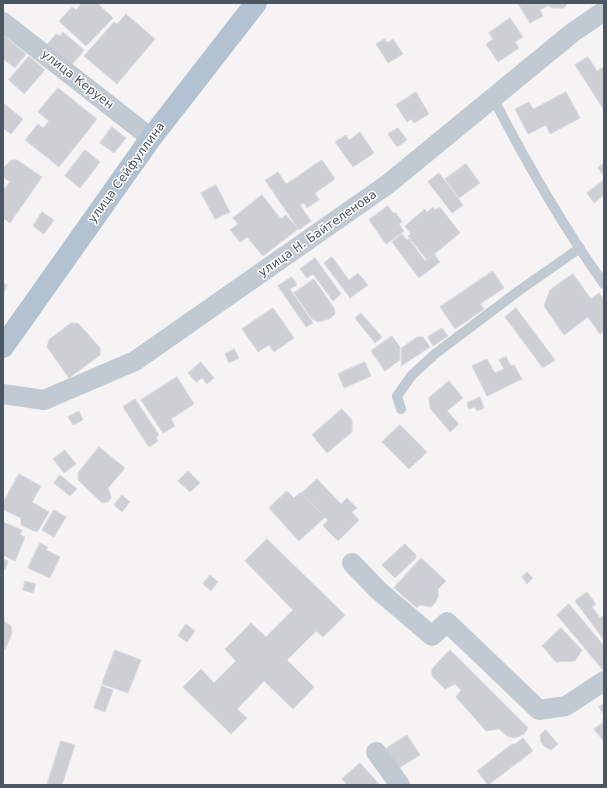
<!DOCTYPE html>
<html>
<head>
<meta charset="utf-8">
<style>
  body { margin:0 }
  #map { position:relative; width:607px; height:788px; overflow:hidden; background:#f5f3f3; font-family:"DejaVu Sans",sans-serif }
  canvas { display:block }
  .frame { position:absolute; inset:0; border:4px solid #4a5661; pointer-events:none }
</style>
</head>
<body>
<div id="map">
<canvas width="607" height="788"></canvas>
<div class="frame"></div>
</div>
<script>
const g = document.querySelector('canvas').getContext('2d');
g.lineJoin = 'round';
function paint(path, color) { g.fillStyle = color; g.fill(path, 'evenodd'); }
function strokePath(path, color, width, dash) { g.strokeStyle = color; g.lineWidth = width; g.lineCap = dash ? 'butt' : 'round'; g.setLineDash(dash || []); g.stroke(path); }
function write(font, color, halo, rows, align = 'center') {
  g.font = font + ' "DejaVu Sans",sans-serif'; g.lineWidth = 3; g.setLineDash([]); g.textBaseline = 'middle'; g.strokeStyle = halo; g.fillStyle = color; for (const [text, x, y, turn = 0] of rows) {
    g.save(); g.translate(x, y); g.rotate((+turn || 0) * Math.PI / 180); g.textAlign = isNaN(turn) ? turn : align; if (halo) g.strokeText(text, 0, 0); g.fillText(text, 0, 0); g.restore();
  }
}
const building = new Path2D(`
  M82 3H97L113 18 86 46 59 21 72 7 76 10Z
  M518 3H568L564 8H551L549 5 540 10 543 16 530 23Z
  M126 14 155 39 117 84 84 56 114 22 117 24Z
  M510 18 523 37 515 42 519 48 498 62 486 44 493 39 489 33Z
  M63 32 84 50 70 67 45 47 56 34 60 36Z
  M3 35 26 54 15 68 3 59Z
  M385 39 387 43 393 39 403 54 388 63 376 44Z
  M29 56 45 70 24 94 9 80Z
  M588 57 597 71 604 67V110L575 65Z
  M58 88 97 119 59 167 25 140 38 124 43 128 49 121 38 112Z
  M416 92 429 114 414 123 411 119 407 122 396 105Z
  M566 92 580 118 550 134 546 125 528 134 515 109 529 102 533 109Z
  M3 103 23 119 11 134 3 128Z
  M112 127 126 138 114 153 100 143Z
  M398 128 407 140 397 147 388 134Z
  M360 132 374 153 353 167 335 142 346 135 349 140Z
  M85 150 100 162 80 188 65 176Z
  M12 160H17L42 177 10 223 3 218V186L5 188 10 182 3 177V168Z
  M322 160 335 179 315 193 319 200 307 208 304 203 300 205 311 221 299 230 265 180 278 172 286 184Z
  M604 163V176L598 168Z
  M466 164 480 183 459 198 445 179Z
  M439 173 463 205 452 213 428 182Z
  M604 180V195L594 203 587 193Z
  M216 185 230 212 215 219 201 193Z
  M262 195 281 219 286 215 298 229 263 256 247 237 240 242 230 230 238 224 233 218Z
  M388 206 393 213H396L402 222 399 224 404 231 386 244 369 220Z
  M433 207 435 210 440 207 460 233 427 260 408 236 411 234 405 226 425 209 427 212Z
  M42 212 54 220 44 234 33 226Z
  M402 234 407 240 409 239 425 261 434 254 440 262 419 278 392 242Z
  M332 257 349 280 358 273 368 285 350 298 324 263Z
  M315 258 341 294 333 301 313 274 307 278 300 269Z
  M493 271 504 288 480 304 484 309 455 329 440 307Z
  M573 274 591 299 599 293 604 300V331L600 334 588 317 564 335 544 306 550 290Z
  M292 277 297 285 290 289 313 323 306 327 278 286Z
  M314 279 334 308 335 314 329 319 318 322 312 319 294 293Z
  M3 283 7 285 3 295Z
  M273 308 294 338 274 352 269 345 258 352 242 329Z
  M516 308 555 360 543 368 505 317Z
  M361 313 382 337 375 343 355 318Z
  M71 323H78L100 348V355L69 378 47 347 49 340Z
  M442 328 448 336 433 346 428 337Z
  M392 336 400 347V360L385 371 371 351Z
  M417 337H423L430 347 401 366 402 348Z
  M234 349 239 358 229 363 225 354Z
  M506 357 511 366 514 365 522 379 487 396 472 366 487 359 495 373 504 369 499 360Z
  M201 362 214 378 207 384 202 378 196 382 188 373Z
  M365 362 371 376 344 388 338 374Z
  M177 377 194 404 171 419 175 426 163 433 141 400Z
  M449 381 463 398 447 411 459 424 450 432 430 408 429 398Z
  M480 397 484 408 477 411 475 407 469 409 467 403Z
  M135 399 159 435 156 437 158 441 149 447 123 407Z
  M342 409 352 420V432L327 453 312 435Z
  M79 411 83 420 73 425 68 417Z
  M400 425 427 452 409 469 382 442Z
  M99 447 125 468 108 488 110 493 111 498 108 502 103 503 100 501 78 480V473Z
  M65 450 76 464 64 473 53 459Z
  M188 471 200 483 190 492 178 481Z
  M19 474 41 486 32 502 49 512 38 531H34L21 525V518L4 510 3 503Z
  M60 475 77 489 70 496 54 483Z
  M317 479 341 504 347 498 357 508 352 512 359 520 338 541 323 526 328 520 302 493Z
  M287 491 294 498 301 492 325 517 299 541 269 508Z
  M122 495 130 502 122 512 114 505Z
  M54 510 66 517 54 537 42 530Z
  M3 522 22 530 20 535 25 537 15 561 3 555Z
  M267 539 345 615 323 637 316 631 287 660 314 687 293 709 264 681 237 709 247 718 231 734 183 687 201 669 214 683 236 661 225 649 251 623 266 637 293 610 245 561Z
  M40 543 48 547 46 550 60 557 50 578 28 568Z
  M405 544 416 555 415 559 395 578 382 565Z
  M421 558 446 581 438 589V597L435 603 431 607 420 605 417 608 394 588Z
  M3 559 8 561 5 570H3Z
  M527 572 533 578 527 584 522 577Z
  M210 575 218 582 211 591 203 584Z
  M25 581 36 584 33 593 23 590Z
  M587 592 596 604 592 607 600 618 604 615V640L575 601Z
  M569 604 604 646 603 670 557 615Z
  M3 616H4V621L11 626 12 633 5 650 3 649Z
  M186 624 195 631 187 642 178 636Z
  M561 628 582 650 575 661 556 662 542 646Z
  M115 650 141 660 128 693 102 684Z
  M450 650 528 728 524 734 515 738 507 736 499 729 486 731 456 697 461 690 455 684 445 689 432 676V669Z
  M102 686 113 690 105 712 94 708Z
  M604 704V715L599 707Z
  M604 722V742L594 729Z
  M546 730 558 744 551 750 544 746 541 742 540 735Z
  M407 735 420 755 396 770 384 750Z
  M523 738 533 751 488 785 477 771 512 744H515Z
  M61 741 75 745 62 785H47Z
  M360 763 380 785H347L342 779Z`);
const service = new Path2D(`
  M493 98C526 162 562 225 604 284
  M401 409 397 396 412 375 435 354 517 292 580 248`);
const minor = new Path2D(`
  M3 22 151 138
  M3 394 44 400 135 361 388 184 572 33 604 11
  M352 563 378 590 432 636 447 622 539 710 566 706 604 681
  M376 752 400 785`);
const primary = new Path2D(`
  M3 347 151 138 256 3`);
const streetNames = [
  ["улица Керуен",77,80,38],
  ["улица Сейфуллина",127,173,-54],
  ["улица Н. Байтеленова",318,234,-35]
];
paint(building, '#cdcfd5');
strokePath(building, '#d7d9de', 1);
strokePath(service, '#c1cad2', 10);
strokePath(minor, '#c1cad2', 20);
strokePath(primary, '#b3c2d1', 22);
write('12px', '#4a5661', '#fff', streetNames);
</script>
</body>
</html>
